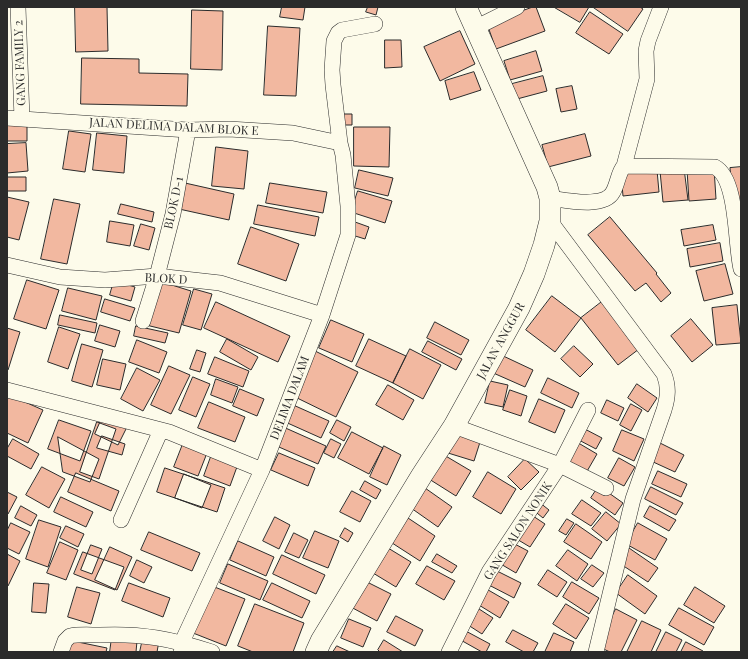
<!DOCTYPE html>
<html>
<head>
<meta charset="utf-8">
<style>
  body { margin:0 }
  #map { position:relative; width:748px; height:659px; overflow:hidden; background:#fdfbea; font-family:"Playfair Display",serif }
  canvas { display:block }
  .frame { position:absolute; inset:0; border:8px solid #2b2b2b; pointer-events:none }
</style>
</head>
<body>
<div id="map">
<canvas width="748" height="659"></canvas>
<div class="frame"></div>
</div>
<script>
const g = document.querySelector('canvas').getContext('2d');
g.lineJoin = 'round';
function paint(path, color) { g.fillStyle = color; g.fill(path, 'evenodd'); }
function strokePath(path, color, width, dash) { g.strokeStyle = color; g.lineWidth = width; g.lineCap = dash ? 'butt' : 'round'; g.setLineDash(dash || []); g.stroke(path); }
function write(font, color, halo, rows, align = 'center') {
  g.font = font + ' "Playfair Display",serif'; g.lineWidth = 3; g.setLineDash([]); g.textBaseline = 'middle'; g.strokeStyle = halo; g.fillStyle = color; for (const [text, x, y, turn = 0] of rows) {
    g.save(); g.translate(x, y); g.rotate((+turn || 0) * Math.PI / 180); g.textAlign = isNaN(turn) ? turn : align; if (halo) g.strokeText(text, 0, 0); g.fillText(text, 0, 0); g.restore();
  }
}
const building = new Path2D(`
  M75 7H107L108 51 76 52Z
  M282 7H305L303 20 280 17Z
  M368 7H378L376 15 366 12Z
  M533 7H536L545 31 496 49 487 24Z
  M554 7H589L580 22Z
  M593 7H640L643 9 628 31Z
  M192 10 223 11 222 70 191 69Z
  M590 12 623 34 609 54 576 33Z
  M268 26 300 28 296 96 264 95Z
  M460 31 475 64 440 81 424 47Z
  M385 40H401L402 67 385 68Z
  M536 51 542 71 510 80 504 61Z
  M82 58 139 59V73L188 74 187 106 81 104Z
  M474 72 481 90 450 100 445 81Z
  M543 76 547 91 517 99 512 84Z
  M572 86 577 109 561 112 556 89Z
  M341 114H352V125H341Z
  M7 123H27V141H7Z
  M354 127H390L389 167 354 166Z
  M69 131 91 134 85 172 63 169Z
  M97 133 127 136 124 173 93 170Z
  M585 134 591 156 548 167 542 145Z
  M26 143 28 171 7 173V144Z
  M216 147 248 151 244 189 212 186Z
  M741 167V201L733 202 730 168Z
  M684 168 688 200 663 202 660 171Z
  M714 168 716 199 689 201 687 170Z
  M359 170 393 178 388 196 355 188Z
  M657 170 659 192 623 196 621 174Z
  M7 177H26V191H7Z
  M185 183 234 194 229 220 179 209Z
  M270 183 327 192 323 213 266 203Z
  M358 191 392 201 385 223 351 212Z
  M7 197 29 202 19 240 7 237Z
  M54 199 80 204 67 264 41 259Z
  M121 204 154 212 152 222 118 214Z
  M258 205 319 217 315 236 254 224Z
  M610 217 657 273 656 274 671 293 661 302 646 283 635 291 588 235Z
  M110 221 134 225 130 246 107 242Z
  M355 222 369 227 365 239 352 235Z
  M141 224 155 228 149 250 134 246Z
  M713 225 716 240 684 246 681 230Z
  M251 227 299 244 286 281 238 264Z
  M720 243 723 261 690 267 687 249Z
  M725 264 733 294 704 301 696 271Z
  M27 280 59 290 46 329 14 319Z
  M114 281 135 287 131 301 110 295Z
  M159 281 191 291 179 333 146 325Z
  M68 288 102 296 96 320 62 311Z
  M194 289 212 294 201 330 183 325Z
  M552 296 581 318 555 352 526 330Z
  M105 299 135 308 130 321 101 312Z
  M603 301 639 349 618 365 581 318Z
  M216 302 290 336 278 362 204 328Z
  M737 305 741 343 716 345 712 308Z
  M60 315 97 323 95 333 58 325Z
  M691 319 713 345 692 362 671 336Z
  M331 320 364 334 352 362 319 348Z
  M435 322 469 340 461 355 427 338Z
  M100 325 120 331 115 347 95 341Z
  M136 326 168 333 165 343 134 336Z
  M59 327 80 334 68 369 48 362Z
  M7 328 20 332 8 370H7Z
  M227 339 258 357 251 370 220 352Z
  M369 339 406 356 393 383 356 366Z
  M137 340 167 352 159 373 129 362Z
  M428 341 462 359 456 370 422 352Z
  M82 344 103 350 92 387 72 381Z
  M574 346 593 364 580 377 561 359Z
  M410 349 441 365 423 399 393 383Z
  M197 350 206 353 200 372 190 369Z
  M315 351 358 372 336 417 293 396Z
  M499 354 533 370 525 387 491 372Z
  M215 357 249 371 243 387 208 374Z
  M103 359 126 364 120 390 97 385Z
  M169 366 190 375 171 414 151 405Z
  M137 368 160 380 143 411 121 399Z
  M193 377 210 384 196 417 179 410Z
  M548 378 579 393 572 408 541 393Z
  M216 379 238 387 232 403 211 395Z
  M490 381 508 385 503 407 485 403Z
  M637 384 657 398 648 412 628 398Z
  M388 385 414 400 403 420 376 405Z
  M240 389 264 399 257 416 233 406Z
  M510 390 527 396 521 416 503 410Z
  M7 394 43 410 28 443 7 433Z
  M539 399 565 410 555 433 529 422Z
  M607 400 624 408 618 421 601 413Z
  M209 402 245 417 235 442 198 428Z
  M291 404 329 421 321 438 283 421Z
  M631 404 642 410 631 431 620 425Z
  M103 416 127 427 118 445 95 434Z
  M59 420 91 431 80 461 48 449Z
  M337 420 351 427 344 441 330 433Z
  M97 422 116 429 99 479 80 472Z
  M281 426 326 446 318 464 272 444Z
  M581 427 602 438 596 449 575 438Z
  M456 430 481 439 474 461 448 453Z
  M622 430 644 439 634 461 613 451Z
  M352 432 383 448 369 474 338 458Z
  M102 436 125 444 122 455 97 448Z
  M58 437 99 459 90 482 63 472Z
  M13 439 39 454 31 469 7 456V449Z
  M331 439 341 444 334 458 324 453Z
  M575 441 597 454 586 473 564 461Z
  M660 443 684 455 675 472 651 461Z
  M183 444 207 453 198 476 174 467Z
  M384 446 401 455 387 485 370 477Z
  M279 453 315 468 308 486 271 470Z
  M212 454 238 464 230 486 204 476Z
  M444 455 471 471 456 496 429 479Z
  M619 458 635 467 624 486 608 478Z
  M525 459 539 472 521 490 508 477Z
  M42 467 65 479 49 508 26 495Z
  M165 468 225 488 217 512 157 492Z
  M658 471 687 484 681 497 652 484Z
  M488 472 516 489 501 514 473 497Z
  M76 473 119 491 111 511 68 492Z
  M184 474 211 485 202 508 175 498Z
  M365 481 381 490 376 499 360 490Z
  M599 486 623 503 615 515 591 498Z
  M651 487 683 503 676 515 645 499Z
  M425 488 452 507 438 527 411 508Z
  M352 491 371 501 360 522 340 512Z
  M7 492 17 497 8 514H7Z
  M61 497 93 512 86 527 54 512Z
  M582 500 601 513 591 526 572 514Z
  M539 502 549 510 543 518 532 509Z
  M21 506 37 515 31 526 15 518Z
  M650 506 676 520 669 531 644 517Z
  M606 512 621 524 607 541 592 529Z
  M530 514 545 524 530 547 515 538Z
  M405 516 435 536 420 561 389 541Z
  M275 517 290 525 279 549 263 541Z
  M567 519 574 523 566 535 559 531Z
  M39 520 61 527 48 567 26 559Z
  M11 523 30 532 19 554 7 548V531Z
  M638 523 667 539 655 560 626 544Z
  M576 524 602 542 591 559 564 542Z
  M66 526 84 534 78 547 60 538Z
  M345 528 353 533 348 542 340 537Z
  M315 531 339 541 328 568 303 558Z
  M149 532 200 553 192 571 141 550Z
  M294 533 308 540 299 558 285 552Z
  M238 541 274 557 266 576 230 560Z
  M60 542 78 550 66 580 47 573Z
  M511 542 528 551 516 573 499 563Z
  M91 545 102 549 92 574 81 570Z
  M110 547 132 557 117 590 95 580Z
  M388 548 411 562 396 587 373 573Z
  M629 548 658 568 648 582 619 563Z
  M568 550 588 564 577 581 556 566Z
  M83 552 124 567 115 590 74 574Z
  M7 554 20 561 8 586 7 585Z
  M437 554 457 566 452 573 432 562Z
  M282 555 325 575 316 594 273 574Z
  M137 560 152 567 144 583 130 576Z
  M228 564 268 581 260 600 220 583Z
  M592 565 604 573 593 587 581 579Z
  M427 566 455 581 444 600 416 584Z
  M493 569 521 583 514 598 485 583Z
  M548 570 567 582 557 597 538 585Z
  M628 575 657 596 645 614 616 593Z
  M363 580 391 594 377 621 349 606Z
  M572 582 599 598 589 614 563 597Z
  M34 583 49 584 46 613 32 612Z
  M129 583 170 598 163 617 122 601Z
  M272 583 310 601 302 618 263 600Z
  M212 586 245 599 226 646 193 633Z
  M77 587 100 593 91 624 68 617Z
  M483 587 509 602 500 618 474 602Z
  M695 587 725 606 714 623 684 605Z
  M255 604 304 623 293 652H253L238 646Z
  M566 604 589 618 576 639 553 624Z
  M476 607 493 618 482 634 465 623Z
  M679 608 714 627 704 645 669 625Z
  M616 609 637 620 621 652H610L597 646Z
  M396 616 423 630 415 646 387 632Z
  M349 619 371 628 363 647 341 638Z
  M642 621 661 630 651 652H627Z
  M462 629 490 644 486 652H482L457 638Z
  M513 630 538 643 533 652H524L506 642Z
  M666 632 682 640 676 652H656Z
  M554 633 574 642 570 652H545Z
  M112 637 137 641 136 652H110Z
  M143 638 159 641 157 652H140Z
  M68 640 107 648 106 652H66Z
  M384 640 403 652H380L378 650Z
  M686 642 703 651V652H681Z
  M337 646 350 652H333Z`);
const street = new Path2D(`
  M18 7 22 119
  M475 28 517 7
  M7 118 188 130 229 129 293 133 340 143
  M624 166 647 79 646 51 648 41 661 7
  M550 198C565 200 604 209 613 192 618 183 618 173 624 166L715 167C738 179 735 245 741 269
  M550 221 664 374C669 387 668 397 664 410L633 499 596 652
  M7 265 60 277 105 280 157 276 220 283 322 315
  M143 321 157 276 173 214 188 130
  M7 390 169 432 262 470
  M454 426 560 465 606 488
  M121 520 161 430
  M61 652 65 641 70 636C79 634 90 635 100 635 142 633 172 639 212 652
  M181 652 182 642 262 470 322 315 348 235V206L343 155 340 143 333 85 332 70 334 41 338 33 342 30 375 24
  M449 652 489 572 560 465 588 410`);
const secondary = new Path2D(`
  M316 652 321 641 422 475 454 426 519 308 534 274 544 245 550 221V198L547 187 466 7`);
const streetNames = [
  ["GANG FAMILY 2",20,63,-92],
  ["JALAN DELIMA DALAM BLOK E",174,127,3],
  ["BLOK D-1",174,203,-78],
  ["BLOK D",166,279,3],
  ["JALAN ANGGUR",501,341,-61],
  ["DELIMA DALAM",290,398,-69],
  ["GANG SALON NONIK",518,531,-57]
];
paint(building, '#f2b8a0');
strokePath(building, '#2b2b2b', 1);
strokePath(street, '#2b2b2b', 16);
strokePath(secondary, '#2b2b2b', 22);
strokePath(street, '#fdfbea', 15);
strokePath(secondary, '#fdfbea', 21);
write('12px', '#2b2b2b', '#fdfbea', streetNames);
</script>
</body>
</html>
